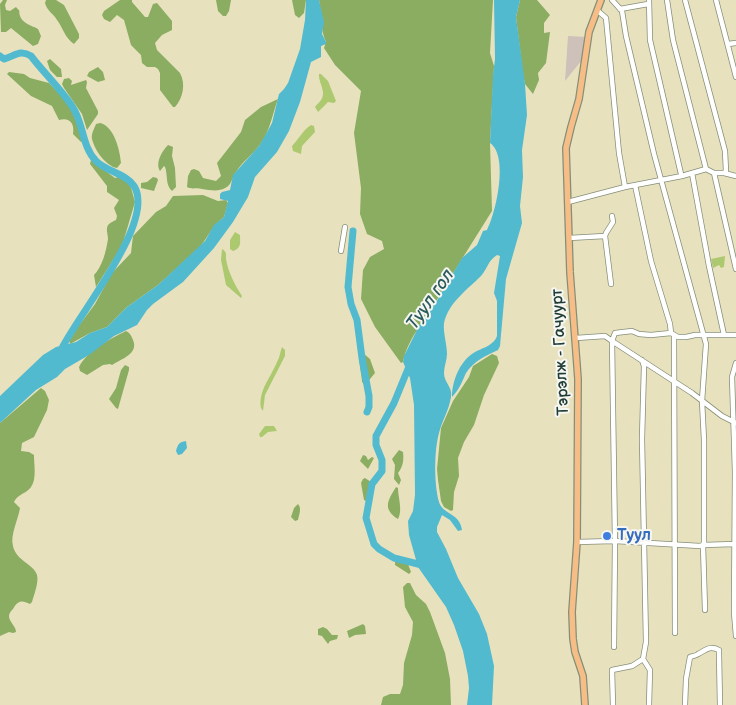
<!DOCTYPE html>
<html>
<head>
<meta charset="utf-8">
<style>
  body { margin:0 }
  canvas { display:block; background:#e8e1be }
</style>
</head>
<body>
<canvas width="736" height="705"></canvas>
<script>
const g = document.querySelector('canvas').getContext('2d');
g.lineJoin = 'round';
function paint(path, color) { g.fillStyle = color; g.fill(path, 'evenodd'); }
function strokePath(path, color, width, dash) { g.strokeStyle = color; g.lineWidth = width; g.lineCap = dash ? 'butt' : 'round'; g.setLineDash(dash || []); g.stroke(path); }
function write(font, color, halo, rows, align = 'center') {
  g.font = font + ' "Balsamiq Sans",sans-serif'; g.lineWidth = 4; g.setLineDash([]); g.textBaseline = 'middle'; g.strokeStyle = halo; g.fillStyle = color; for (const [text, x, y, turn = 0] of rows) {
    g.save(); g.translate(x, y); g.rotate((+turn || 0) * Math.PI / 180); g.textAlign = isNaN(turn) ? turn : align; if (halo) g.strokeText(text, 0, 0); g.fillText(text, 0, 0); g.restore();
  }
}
const industrial = new Path2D(`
  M568 36 588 37 586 55 565 81Z`);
const green = new Path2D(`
  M319 74H321L328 81 336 101 334 103 328 102 318 112 315 107C317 104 319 103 321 100 327 92 318 82 319 74Z
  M311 125 314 126 315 132 302 146 301 154 293 151 292 146C299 139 302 131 311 125Z
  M235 232 240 235C240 242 242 248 233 251L230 249V240Z
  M222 249C227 252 226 254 226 259 228 272 235 285 242 296L241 298 226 285 221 260Z
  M725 256 724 267 721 268 719 265 713 268 711 259Z
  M282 347 285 350V356L265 395 263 411 261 408C258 391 271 377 277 362 280 357 280 352 282 347Z
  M265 426H274L277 431 268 432 262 437H260L259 434Z`);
const forest = new Path2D(`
  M3 0H7L5 5 6 10 10 11 16 7C22 14 18 7 20 16 23 24 31 25 38 29L41 36 38 44 33 46 11 28 6 32H1L0 4Z
  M46 0H56L64 5 79 34V38L74 44C65 38 63 28 57 20 53 13 47 11 45 3Z
  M120 0H132V2L145 17H148L153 4 157 3 172 21V30L162 35 155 43 157 50 180 73C186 84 183 98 175 107H173L160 90V73L158 69 155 67H147L142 63 141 55 131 45 124 20 117 15 110 22 104 19 102 15 104 11Z
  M216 0H231L229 11 226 16H223L218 11Z
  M292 0H306L304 13 299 18 295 15Z
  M319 0H493L490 53 494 66 490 143 492 211 440 294C429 317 408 336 403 362L401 363 375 327 361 299 363 270 370 257 384 249 382 241 367 234 360 214 361 188 354 133 361 91 335 65 324 48 326 42C320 30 322 14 319 0Z
  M520 0H537L550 15 544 23V33L550 32 546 63 538 73 539 80 533 94 525 84 523 74 516 17Z
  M50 59 61 69 62 77H57L50 70 47 61Z
  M98 67 103 72 105 80 98 82 87 76 89 72Z
  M9 72 24 74 30 78 49 83 69 104 77 118 83 141 81 142 73 134C75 123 69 117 59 120L52 106 31 96 7 74Z
  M69 78 72 81 71 85 86 80 87 82 86 88 98 111V114L87 130 82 114 64 88 62 84 64 79Z
  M278 99C272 115 270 132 259 146 252 155 242 162 236 172 232 177 232 185 225 188 218 192 210 190 202 189 196 187 193 190 187 187L188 176 191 170 194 169 199 171 203 178 216 181 221 176 217 163 241 132 245 120 261 107Z
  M100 123C114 126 120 150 121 163L117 168C106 166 95 151 92 139 91 134 94 129 96 124Z
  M168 145 173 147 172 156 175 168 176 187 172 191C165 185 168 175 165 167L164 166 160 171C155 163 162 151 168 145Z
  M91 160 115 178 118 177 130 184 135 202 122 246 96 287 94 275C102 267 106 252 108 239 108 234 105 228 109 224 111 222 114 221 116 220L117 216 114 208 119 200 107 192V186L90 164Z
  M153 177 157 178 158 180 154 191 141 188V183L147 182Z
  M203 195 218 201 226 200 228 203 224 217C211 227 209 236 199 248L158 285 127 307 107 327 90 333 70 344 69 339 95 304 112 273 131 253 133 236 156 212 166 206 173 196Z
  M126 331C130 333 131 335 133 340 139 354 121 359 112 365L110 364 103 365 87 375 80 371 79 367C86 352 111 338 126 331Z
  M361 353H363L370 359 375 373 365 385 362 382C362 374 357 359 361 353Z
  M492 354 497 356 499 363 484 395 474 425 464 442 458 458 459 476 454 492 453 510 451 511 444 507 441 501 438 480 437 469 441 428 453 401 469 377 473 366Z
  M125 365 129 367V370L118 409 116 408 109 399 116 388 121 370Z
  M41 388 45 391 49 400 47 410 34 437 22 443 21 451 29 452 34 455C34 467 38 484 27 491 21 495 17 496 14 502L20 508C18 520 10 535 13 546 16 561 34 564 37 575 39 582 34 595 32 602L30 604C22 600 18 600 13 609 11 611 9 613 9 616 9 622 16 626 16 632L13 633 9 632 0 636V423Z
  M399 450 403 452C404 460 403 467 398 473L401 480 399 485 394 479 395 465 392 459Z
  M363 455 366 456 368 460 372 457 374 458 368 469 360 461Z
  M365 478 371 482 368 502 364 500 361 483 363 479Z
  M396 487 398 488C398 498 403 510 398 519 382 509 388 500 396 487Z
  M298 504C302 508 299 515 298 520L295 521 291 517 294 508Z
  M395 560H397L408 564 411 572 409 574 395 565Z
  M407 583H410L416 595 426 604 430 612 445 653 450 679 451 705H381L383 697 390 694H400L403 685 404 663 412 635 413 622 405 607 403 587Z
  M363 624 365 626 366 634 355 635 349 638 347 631Z
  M323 627 327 629 332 635H338L337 639 330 641 328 644 322 636 318 635V629Z`);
const water = new Path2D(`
  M306 0H319L324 22 322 34 326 42V44L321 46V57L311 62 300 102 289 131 277 152 255 177 248 197 233 222 214 248 183 282 153 304 147 310 137 325 114 336 89 355 65 369 57 377 36 390 0 423V396L43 355 56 347 76 342 90 333 107 327 127 307 158 285 205 241 214 225 224 217 228 201 220 199V194L222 192 230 190 233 175 259 146 266 134 272 123 279 94 284 89 288 83 300 49 305 20Z
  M494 0H520L516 17 525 84 527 115 522 150 523 177 520 206 522 223 506 279 500 346 498 350C485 356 474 361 466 373 462 382 459 390 452 397 452 382 459 363 472 354 480 348 493 347 497 336V301L494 293 500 256 497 255C487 262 488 268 481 276 467 290 449 302 444 323 443 333 447 344 447 354 447 360 444 366 444 373 444 383 453 387 451 397 449 410 442 421 439 433 434 451 434 484 439 502 443 515 460 513 462 530L458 531 450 520 442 515 437 527V532L446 549 458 578 479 614 487 634 494 666 492 705H467L469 688 468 676 463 651 454 625 446 607 418 567 409 535 408 521 413 511 415 495 414 405 410 378 403 362 404 356 419 326 435 304 462 258 477 245 483 231 487 230C496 213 509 156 490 143L493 75 495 59Z
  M186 441 187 448 182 454 178 455 176 451C178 444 179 442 186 441Z`);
const river = new Path2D(`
  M0 56 4 59C15 56 20 49 31 56 44 73 60 88 72 106 84 123 81 145 96 161 107 172 125 173 134 186 157 222 75 318 60 352
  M353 231 348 287 351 304 357 320 362 358 369 396V407L367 412
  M410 364 394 403 376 436V445L382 460V471L372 484 366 518 374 544 379 549 394 558 426 566`);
const minor = new Path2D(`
  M649 0 650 40 681 174 682 176 706 169
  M667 0 673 40 706 169 714 173H724
  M685 0 725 151 726 171 724 173 736 176
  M716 0 736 77
  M620 9 648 4
  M598 11 606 18 619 153 625 187
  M728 44 736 43
  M692 173 709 266 724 335
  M714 173 736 269
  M635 185 651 261 670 324 671 333
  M568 202 625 187 682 176
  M605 236 606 233 613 222 612 216
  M569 238 605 236 611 284
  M341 251 345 227
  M674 335 675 633
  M736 335H695L686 337H678L671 333 651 335 639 334 632 331 615 333 612 341 692 393 722 416 736 423
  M576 338 605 336 612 341 615 541 614 647
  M642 360 644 366 642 439 646 642 643 659 650 670 649 705
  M736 363 732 377 735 472 734 612 736 636
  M577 542 615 541 700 546 703 545 704 542V440L702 401 706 344 654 154 626 36 622 11 612 0
  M705 610 703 545 735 544
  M613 705 612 670 632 666 643 659
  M685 705 686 679 690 657C692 656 696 656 698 654 706 650 710 645 719 650V654L720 705`);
const major = new Path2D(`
  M585 705 583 676 575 652 573 639 572 612 577 542 578 379 570 272 566 148 571 127 579 99 589 32 601 0`);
const markers = [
  [607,536,5,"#3f7fe0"]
];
const streetNames = [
  ["Тэрэлж - Гачуурт",561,352,-93]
];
const shopNames = [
  ["Туул",617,536]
];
const waterNames = [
  ["Туул гол",431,300,-55]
];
paint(industrial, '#cec1b9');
paint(green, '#adc96f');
paint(forest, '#8aad62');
paint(water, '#52bacf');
strokePath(river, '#52bacf', 7);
strokePath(minor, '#848f79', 6);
strokePath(major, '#848f79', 8);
strokePath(minor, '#fff', 4.5);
strokePath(major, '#f6be86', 5.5);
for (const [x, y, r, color] of markers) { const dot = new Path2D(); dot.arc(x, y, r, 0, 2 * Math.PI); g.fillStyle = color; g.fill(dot); strokePath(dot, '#f6f6f2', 2); }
write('16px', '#1f3d34', '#f6f6f2', streetNames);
write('bold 16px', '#366cbe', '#f6f6f2', shopNames, 'left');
write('italic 18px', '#2c5c5b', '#f6f6f2', waterNames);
</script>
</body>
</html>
